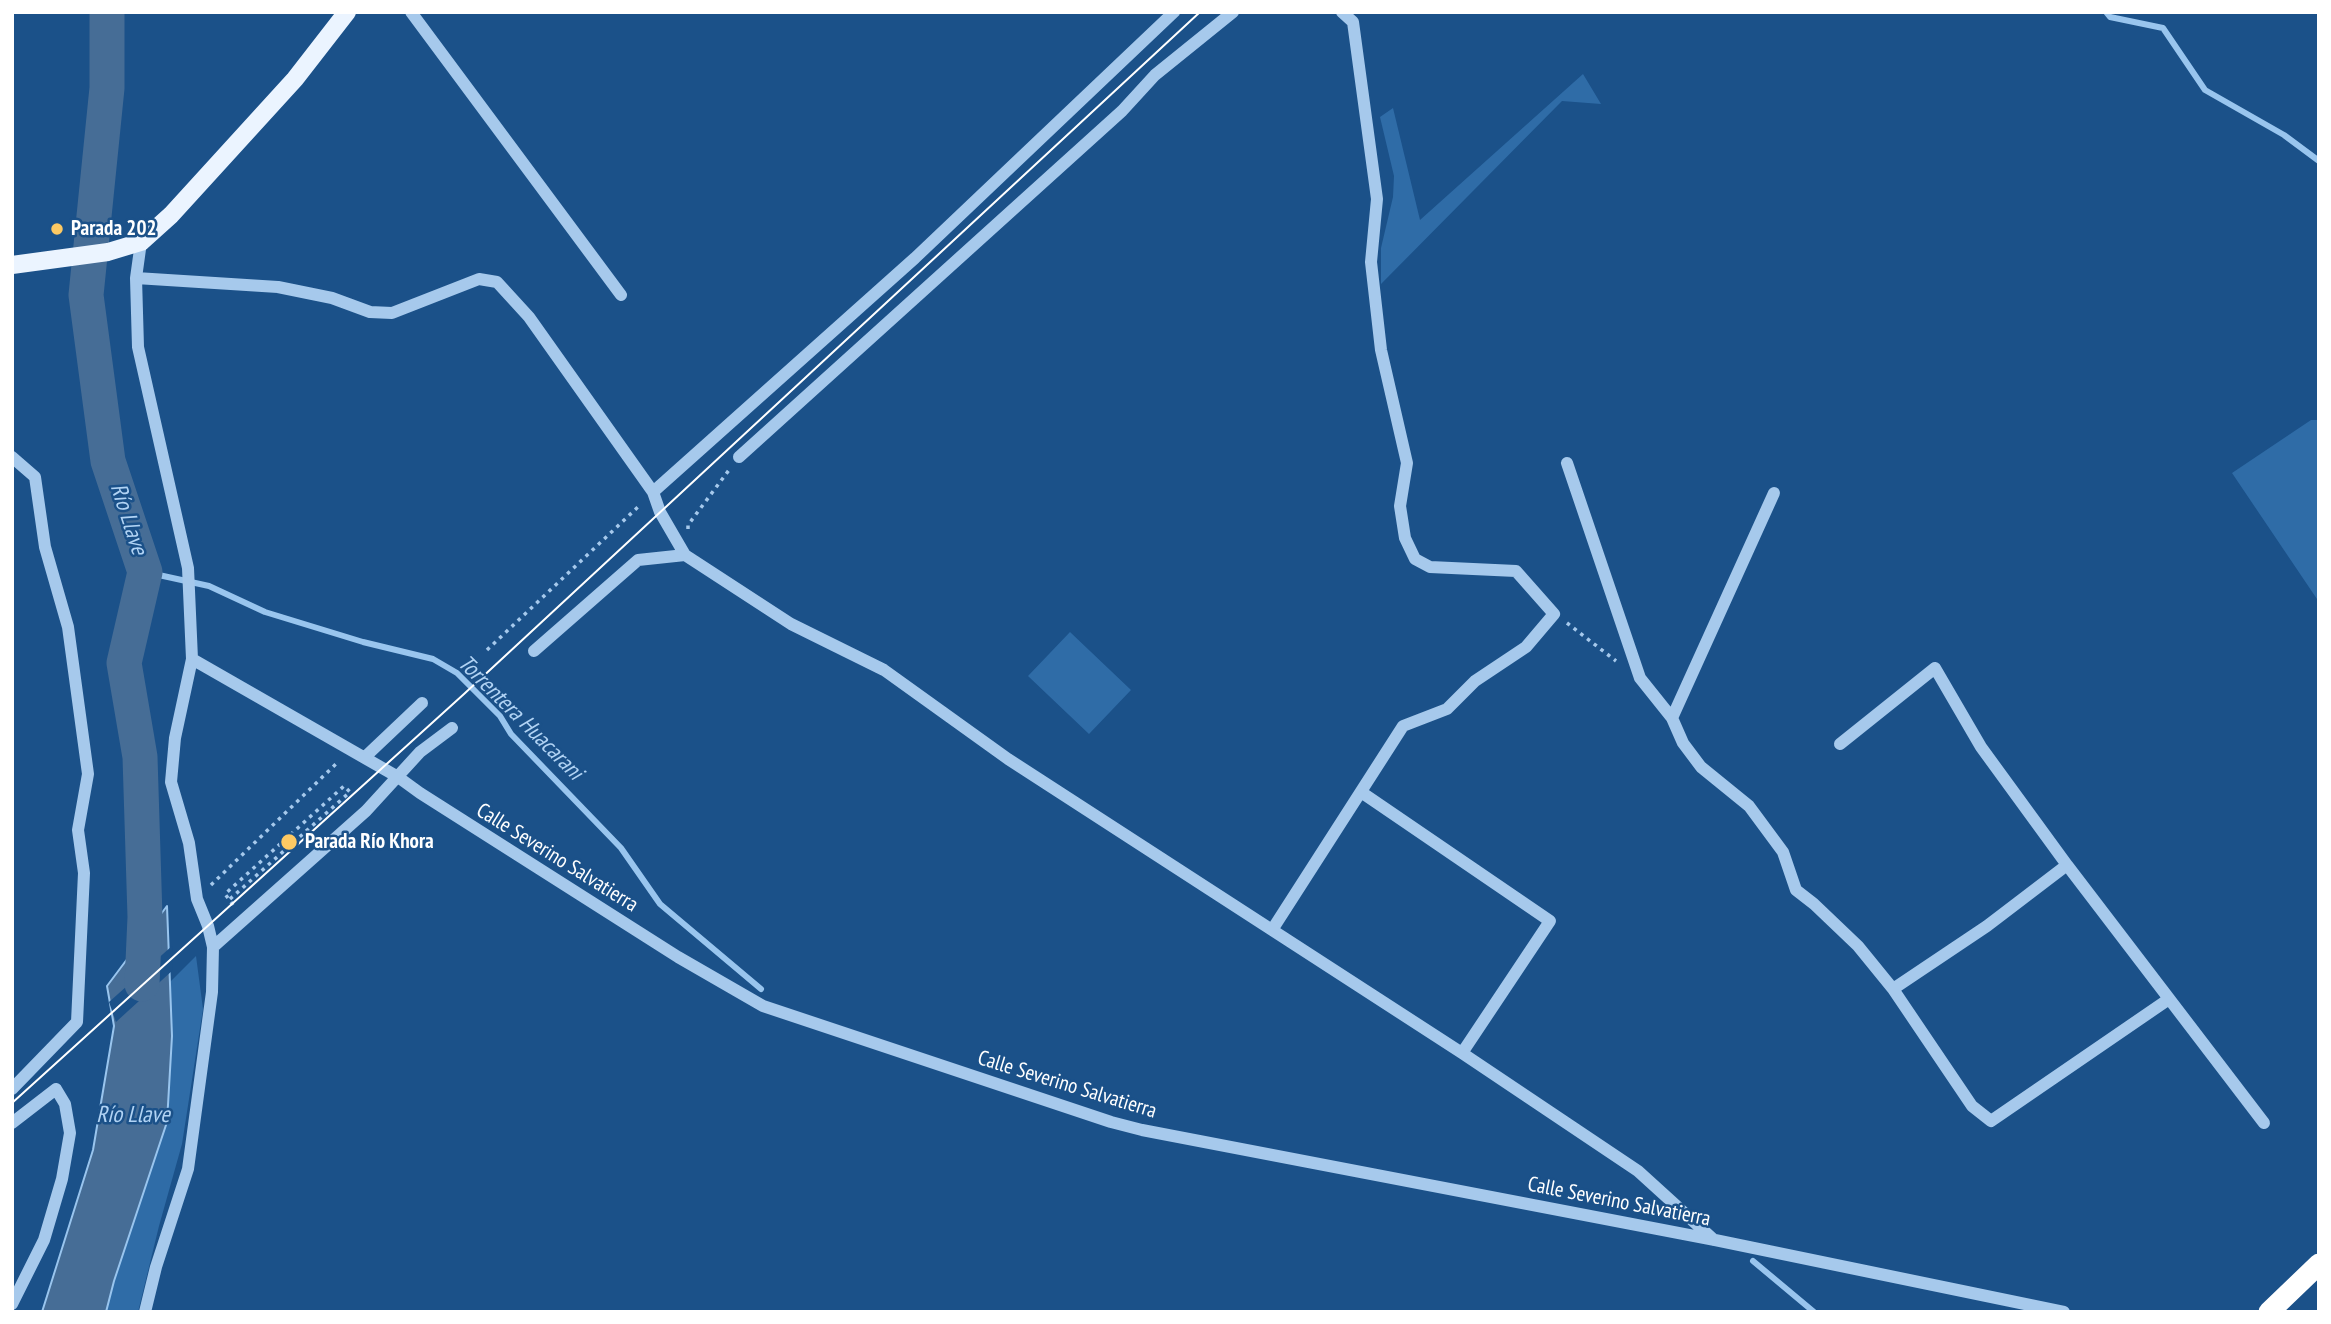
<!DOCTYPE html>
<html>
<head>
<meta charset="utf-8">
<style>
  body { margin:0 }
  #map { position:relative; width:2331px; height:1324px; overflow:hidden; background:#1b5189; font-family:"PT Sans Narrow",sans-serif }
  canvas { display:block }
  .frame { position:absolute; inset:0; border:14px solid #fff; pointer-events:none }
</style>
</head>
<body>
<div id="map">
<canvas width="2331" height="1324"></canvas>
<div class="frame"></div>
</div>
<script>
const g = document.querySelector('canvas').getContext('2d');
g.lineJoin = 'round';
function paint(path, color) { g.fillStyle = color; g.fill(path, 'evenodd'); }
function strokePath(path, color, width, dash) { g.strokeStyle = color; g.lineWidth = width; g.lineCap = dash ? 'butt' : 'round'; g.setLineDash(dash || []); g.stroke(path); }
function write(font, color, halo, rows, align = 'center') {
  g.font = font + ' "PT Sans Narrow",sans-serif'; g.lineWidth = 5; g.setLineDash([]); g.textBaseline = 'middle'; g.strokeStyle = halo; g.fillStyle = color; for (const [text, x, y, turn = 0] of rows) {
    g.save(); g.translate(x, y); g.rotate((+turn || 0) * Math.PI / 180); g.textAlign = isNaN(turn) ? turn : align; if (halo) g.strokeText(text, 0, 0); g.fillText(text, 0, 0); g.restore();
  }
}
const green = new Path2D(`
  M1583 74 1601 104 1562 101 1381 284V248L1393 197 1394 176 1380 117 1393 108 1420 220Z
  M2311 420H2319V602L2232 473Z
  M1070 632 1131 690 1089 734 1028 676Z
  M196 956 203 1009 182 1144 159 1226 138 1312H106L172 1036 170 982Z`);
const water = new Path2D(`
  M167 906 172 1036 167 1122 114 1281 106 1312H42L93 1150 114 1026 107 986Z`);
const pier = new Path2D(`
  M172 946 173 970 116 1022 109 1002Z`);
const stream = new Path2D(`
  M2106 12 2110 17 2163 28 2205 90 2284 135 2319 161
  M145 572 209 586 265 612 363 642 433 659 457 673 500 716 511 734 621 848 660 904 761 989
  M1753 1261 1814 1312`);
const river = new Path2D(`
  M107 12V88L86 295 108 461 145 572 124 663 140 757 145 917 142 984`);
const path = new Path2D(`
  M688 529V525L729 470
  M1567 623 1616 661
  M487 650 640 505
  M211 885 339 761
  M230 899 350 792 344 786 225 894 236 909`);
const minor = new Path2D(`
  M411 12 621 295
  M141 242 136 278 138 347 188 568 192 659 175 738 171 782 189 843 197 899 208 926 213 947 212 992 188 1169 156 1267 145 1312
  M136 278 278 287 332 298 370 312 392 313 479 279 497 282 529 317 653 492 660 512 685 555 791 624 884 670 1008 759 1462 1053 1638 1171 1714 1240
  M12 457 35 477 45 547 68 627 88 774 78 830 84 873 77 1022 12 1089
  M739 457 1122 111 1155 75 1233 12
  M1567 463 1640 678 1672 718 1683 743 1701 767 1749 806 1783 852 1796 890 1814 904 1858 946 1893 989 1972 1106 1991 1121 2169 999
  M653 492 915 258 1174 12
  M534 651 638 560 685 555
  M192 659 398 777 420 793 678 957 763 1006 1111 1122 1142 1130 1715 1240 2064 1312
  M1672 718 1774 493
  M1840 744 1935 668 1981 747 2067 865 2264 1123
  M365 757 422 703
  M1361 792 1550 921 1462 1053
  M1272 930 1403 726 1447 709 1475 681 1526 647 1554 614 1516 571 1430 567 1415 559 1405 538 1400 506 1407 463 1381 350 1371 262 1377 199 1353 22 1342 12
  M213 947 366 811 420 752 452 728
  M1893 989 1987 926 2067 865
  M12 1123 56 1089 65 1104 70 1133 62 1179 44 1240 12 1304`);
const major = new Path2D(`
  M12 265 108 252 141 242 171 215 295 79 347 12`);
const highway = new Path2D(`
  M2269 1312 2319 1264`);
const tram = new Path2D(`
  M12 1103 464 694 1200 12`);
const markers = [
  [57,229,7,"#fdc963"],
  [289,842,9,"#fdc963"]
];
const poiNames = [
  ["Parada 202",71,229],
  ["Parada Río Khora",305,842]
];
const streetNames = [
  ["Calle Severino Salvatierra",557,858,32],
  ["Calle Severino Salvatierra",1067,1085,17],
  ["Calle Severino Salvatierra",1619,1202,11]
];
const waterNames = [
  ["Río Llave",128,519,72],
  ["Torrentera Huacarani",520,718,45],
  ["Río Llave",133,1115]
];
paint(green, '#2f6ca7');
paint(water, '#466d96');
strokePath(water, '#99c5ee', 2);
paint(pier, '#1b5189');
strokePath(stream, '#99c5ee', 6);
strokePath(river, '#466d96', 35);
strokePath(path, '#a6c9ec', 3.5, [3.5, 5]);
strokePath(minor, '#a6c9ec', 12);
strokePath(major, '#ebf4ff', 18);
strokePath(highway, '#fff', 21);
strokePath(tram, '#fff', 2);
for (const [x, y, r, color] of markers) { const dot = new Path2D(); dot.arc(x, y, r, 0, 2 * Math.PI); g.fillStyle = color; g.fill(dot); strokePath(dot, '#1b5189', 2.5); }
write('bold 21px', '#fff', '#1b5189', poiNames, 'left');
write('21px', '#fff', '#1b5189', streetNames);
write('italic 23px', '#b1d3f4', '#1b5189', waterNames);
</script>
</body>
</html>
